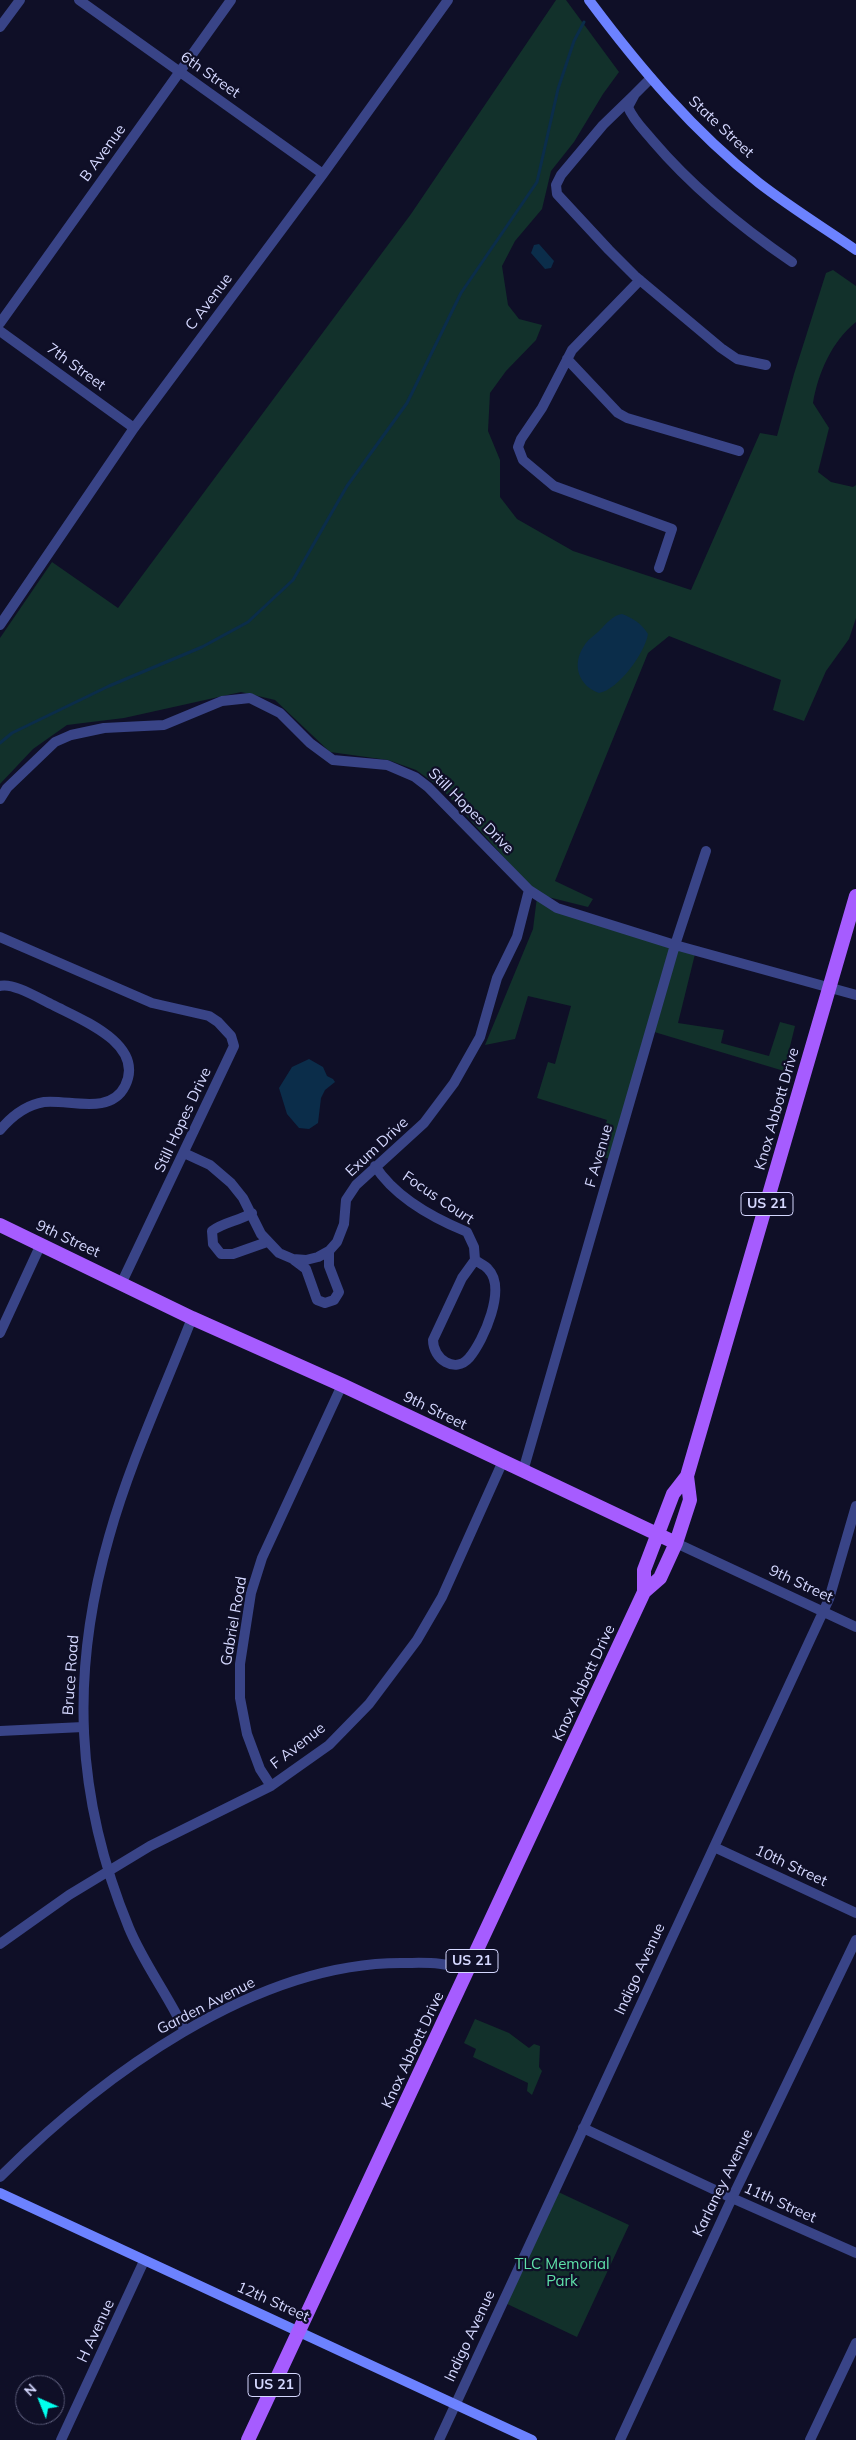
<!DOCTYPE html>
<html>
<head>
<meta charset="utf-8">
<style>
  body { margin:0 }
  #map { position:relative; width:856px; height:2440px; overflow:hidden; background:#0f0f27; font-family:Mulish,sans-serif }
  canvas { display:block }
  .north { position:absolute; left:15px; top:2375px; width:50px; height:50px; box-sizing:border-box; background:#0f0f27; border:1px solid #5e5f7d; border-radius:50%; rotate:316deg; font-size:14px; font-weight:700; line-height:20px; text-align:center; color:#d5d8ff }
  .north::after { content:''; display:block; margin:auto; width:18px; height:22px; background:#01ffed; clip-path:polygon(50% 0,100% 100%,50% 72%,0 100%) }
</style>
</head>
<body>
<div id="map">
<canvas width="856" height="2440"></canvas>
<div class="north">N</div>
</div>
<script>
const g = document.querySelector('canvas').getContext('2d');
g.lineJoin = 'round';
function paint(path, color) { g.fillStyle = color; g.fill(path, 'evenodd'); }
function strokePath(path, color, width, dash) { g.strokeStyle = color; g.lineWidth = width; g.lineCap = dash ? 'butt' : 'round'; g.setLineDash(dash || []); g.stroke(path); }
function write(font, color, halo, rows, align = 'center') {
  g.font = font + ' Mulish,sans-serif'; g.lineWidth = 4.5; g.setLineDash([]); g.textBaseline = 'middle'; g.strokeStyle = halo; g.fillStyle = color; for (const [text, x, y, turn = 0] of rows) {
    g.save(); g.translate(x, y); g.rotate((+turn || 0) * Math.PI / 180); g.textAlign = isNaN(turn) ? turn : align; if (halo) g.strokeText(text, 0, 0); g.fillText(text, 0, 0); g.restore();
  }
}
const green = new Path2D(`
  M556 0H566L619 72 603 94 574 142 551 171 542 209 515 241 502 266 508 305 519 319 542 325 536 340 506 371 490 393 488 431 500 460V497L517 519 573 551 691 590 760 433 777 436 794 374 826 273 833 270 856 286V322C832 341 818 373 813 403L829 428 818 472 831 482 853 487 856 485V618L849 639 826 671 804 721 773 710 781 680 669 636 648 653 555 881 593 899 588 907 544 896 529 885 441 788 416 770 388 760 330 752 275 700 241 692 124 718 67 725 33 749 0 784V638L52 562 118 608 411 214Z
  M537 897 696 950 678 1023 724 1030 721 1043 769 1056 780 1022 795 1026 784 1071 651 1031 613 1160 596 1155 607 1120 537 1098 548 1062 555 1064 571 1006 528 996 515 1039 485 1045 533 929Z
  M475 2019 509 2033 529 2048 534 2044 540 2046 539 2067 542 2071 532 2095 527 2091 528 2083 473 2057 476 2049 464 2043Z
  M554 2190 629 2225 577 2337 503 2302Z`);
const water = new Path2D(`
  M539 244 554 261 551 268 545 269 531 253 534 245Z
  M622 614C633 618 642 624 648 634 645 653 618 690 599 693 579 686 571 665 584 646 587 640 595 635 600 630 606 624 613 615 622 614Z
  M309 1059 323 1067 327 1076 333 1079 335 1082 325 1090 321 1098 318 1123 309 1129 299 1128 287 1114 279 1088 292 1067Z`);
const stream = new Path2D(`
  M0 743 12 733 109 686 202 647 248 622 293 580 347 486 407 403 461 293 537 182 558 89 574 41 584 22`);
const minor = new Path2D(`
  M79 0 323 174
  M0 27 20 0
  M651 78 635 94 628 107C633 120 644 130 653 141 693 188 741 227 792 262
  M635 94 603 125 561 175 556 185 557 194 609 250 635 276 721 348 737 359 766 365
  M640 280 572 350 542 408 521 439 518 447 523 460 554 486 672 529 659 568
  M0 323 231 0
  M0 331 134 428
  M567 359 618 413 627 418 739 451
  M0 625 134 428 323 174 448 0
  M0 799 7 788 55 742 71 735 104 728 164 725 222 701 250 698 280 713 310 743 333 760 387 765 415 777 428 787 529 890 557 908 675 945 856 995
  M0 937 152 1003 209 1016 218 1022 231 1036 234 1046 122 1282
  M0 986C13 982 40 999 53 1005 80 1019 146 1044 125 1086 110 1116 69 1099 44 1102 25 1105 11 1117 0 1130
  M184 1153 210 1165 231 1183 243 1198 261 1234 279 1253 293 1259 306 1260 318 1257 329 1251 337 1242 344 1224 346 1200 356 1185 424 1123 454 1083 480 1037 497 978 517 937 529 890
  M375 1166C395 1197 433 1218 467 1232L474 1247 475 1260C479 1263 485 1265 488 1269 507 1288 484 1340 469 1358 455 1374 433 1359 433 1340L462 1278 475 1260
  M252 1213C239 1221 224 1222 212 1231L213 1244 221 1254H233L267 1242
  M294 1260 306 1269 317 1300 325 1303 334 1300 339 1292 329 1266V1251
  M0 1333 41 1244
  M523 1471 675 945 706 851
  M676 1543 856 1627
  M0 1731 83 1727
  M271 1786 260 1769 247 1734 240 1698V1664L251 1593 262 1558 342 1385
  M714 1847 856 1913
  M0 1944 69 1895 150 1846 271 1786 329 1745 369 1704 417 1640 442 1597 503 1461
  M185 2031C168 1995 144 1964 129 1928 75 1797 70 1673 109 1537 130 1462 164 1390 192 1318
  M583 2128 732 2198 856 2253
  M0 2177C100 2077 253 1963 401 1963 427 1963 443 1961 467 1971
  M61 2440 144 2261
  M439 2440 829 1599 856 1506
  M620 2440 732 2198 856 1940
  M810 2440 856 2343`);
const secondary = new Path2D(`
  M589 0C639 67 693 131 759 183 790 207 824 228 856 250
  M0 2193 532 2440`);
const primary = new Path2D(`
  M0 1225 192 1318 342 1385 676 1543
  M644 1592 660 1578 676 1543 690 1500 687 1476
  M248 2440 644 1592V1570L673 1494 687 1476 856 896`);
const shields = [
  [767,1204,52],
  [472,1961,52],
  [274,2385,52]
];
const shieldNames = [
  ["US 21",767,1204],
  ["US 21",472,1961],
  ["US 21",274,2385]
];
const streetNames = [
  ["6th Street",210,75,35],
  ["State Street",721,127,43],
  ["B Avenue",103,153,-54],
  ["C Avenue",209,302,-53],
  ["7th Street",76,367,36],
  ["Still Hopes Drive",471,811,45],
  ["Knox Abbott Drive",777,1109,-74],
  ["Still Hopes Drive",183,1120,-65],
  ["Exum Drive",377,1147,-43],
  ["F Avenue",599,1156,-74],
  ["Focus Court",438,1198,34],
  ["9th Street",68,1239,25],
  ["9th Street",435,1411,26],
  ["9th Street",801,1584,25],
  ["Gabriel Road",234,1621,-80],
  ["Bruce Road",71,1675,-86],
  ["Knox Abbott Drive",584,1683,-65],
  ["F Avenue",298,1746,-38],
  ["10th Street",791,1866,25],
  ["Indigo Avenue",640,1969,-65],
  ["Garden Avenue",206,2006,-27],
  ["Knox Abbott Drive",413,2050,-65],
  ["Karlaney Avenue",723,2183,-64],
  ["11th Street",780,2203,24],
  ["12th Street",273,2302,24],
  ["H Avenue",96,2331,-65],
  ["Indigo Avenue",470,2336,-65]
];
const parkNames = [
  ["TLC Memorial",562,2264],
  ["Park",562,2281]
];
paint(green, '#12312b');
paint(water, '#0b2d4a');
strokePath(stream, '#0b2d4a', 3);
strokePath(minor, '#394487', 10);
strokePath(secondary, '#6c82ff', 10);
strokePath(primary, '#a65cff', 14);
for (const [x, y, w] of shields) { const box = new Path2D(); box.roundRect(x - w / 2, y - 11.5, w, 23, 4); g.fillStyle = '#0f0f27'; g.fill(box); strokePath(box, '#d5d8ff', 1); }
write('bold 14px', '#d5d8ff', null, shieldNames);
write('15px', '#d5d8ff', '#0f0f27', streetNames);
write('15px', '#5fe2aa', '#0f0f27', parkNames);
</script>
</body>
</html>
